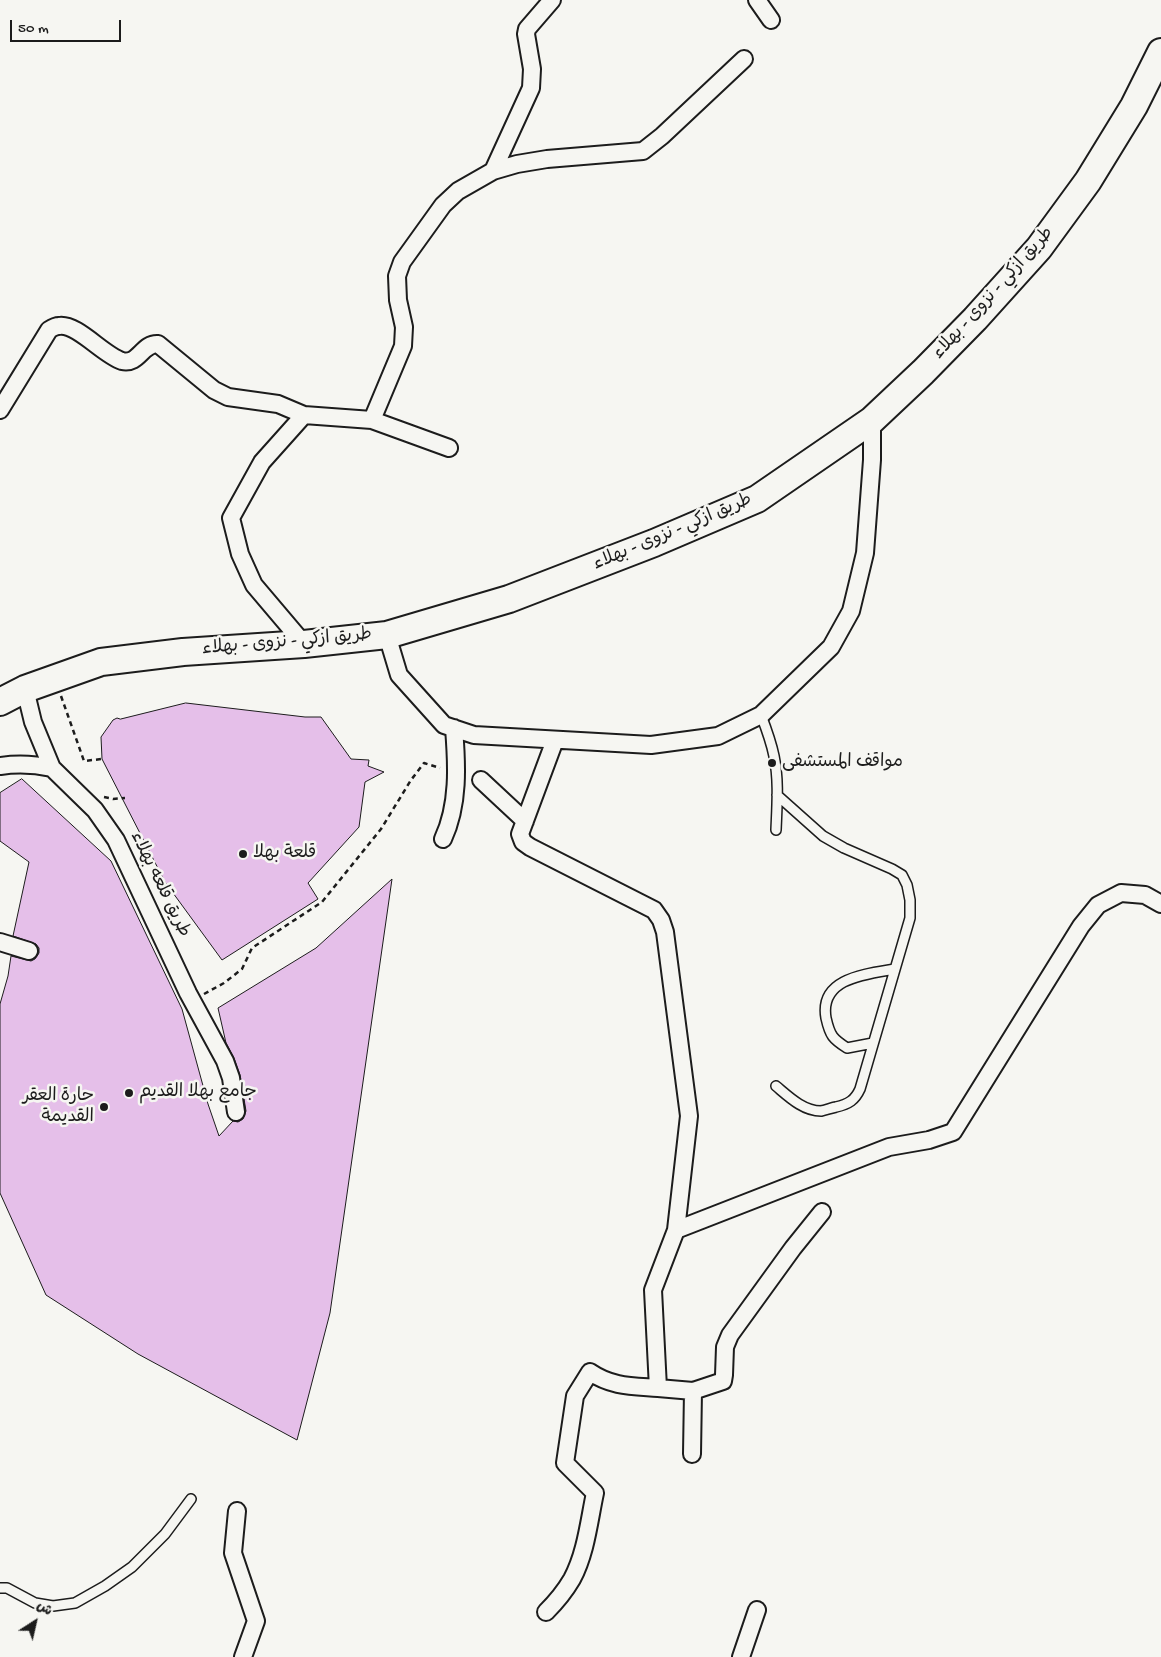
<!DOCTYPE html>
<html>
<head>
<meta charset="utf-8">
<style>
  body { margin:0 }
  #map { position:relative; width:1161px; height:1657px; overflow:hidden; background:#f6f6f2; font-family:"Gochi Hand","Playpen Sans Arabic",sans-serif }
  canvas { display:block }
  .north { position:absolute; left:10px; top:1597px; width:50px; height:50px; -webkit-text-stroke:4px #f6f6f2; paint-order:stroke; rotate:35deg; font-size:14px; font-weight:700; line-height:20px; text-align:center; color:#1c1c1c }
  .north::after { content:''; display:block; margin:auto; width:18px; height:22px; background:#1c1c1c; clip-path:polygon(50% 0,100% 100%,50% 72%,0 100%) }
  .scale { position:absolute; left:10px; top:20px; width:111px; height:22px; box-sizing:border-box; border:2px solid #1c1c1c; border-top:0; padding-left:6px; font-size:15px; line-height:18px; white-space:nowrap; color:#1c1c1c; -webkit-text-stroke:4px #f6f6f2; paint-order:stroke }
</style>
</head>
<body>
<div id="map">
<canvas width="1161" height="1657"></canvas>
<div class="north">ش</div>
<div class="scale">50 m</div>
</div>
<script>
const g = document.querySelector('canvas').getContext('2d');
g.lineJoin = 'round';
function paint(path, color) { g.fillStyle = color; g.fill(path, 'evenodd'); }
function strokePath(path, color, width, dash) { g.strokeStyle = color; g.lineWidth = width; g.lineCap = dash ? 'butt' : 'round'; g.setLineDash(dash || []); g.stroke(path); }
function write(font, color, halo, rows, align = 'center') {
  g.font = font + ' "Gochi Hand","Playpen Sans Arabic",sans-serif'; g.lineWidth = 5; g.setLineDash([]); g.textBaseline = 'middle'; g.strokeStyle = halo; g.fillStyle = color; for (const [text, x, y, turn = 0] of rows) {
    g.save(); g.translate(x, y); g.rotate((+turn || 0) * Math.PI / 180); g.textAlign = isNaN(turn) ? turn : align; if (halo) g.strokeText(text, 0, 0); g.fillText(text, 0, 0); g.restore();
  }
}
const building = new Path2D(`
  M186 703 305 717H321L351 759 369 760 368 766 384 772 365 782 359 827 308 883 318 899 222 960 165 882 102 759 101 737 113 720 117 718 120 719Z
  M22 779 111 861 182 1009 208 1104 219 1136 233 1121 238 1122 243 1119 246 1111 240 1075 234 1058 226 1043 218 1008 316 948 392 879 330 1313 297 1440 138 1354 46 1295 0 1193V1004L8 976 11 956 31 961 35 959 39 953V948L36 944 13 936 29 862 0 841V793Z`);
const path = new Path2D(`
  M61 696 84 761 102 759
  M104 797 113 799 125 798
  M204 994 224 983 242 969 252 948 322 902 381 829 411 780 424 763 440 768`);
const lane = new Path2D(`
  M761 715C766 728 771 741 774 756 779 780 777 805 776 830
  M873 1043 847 1048C833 1039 830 1036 826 1018 819 978 866 974 895 969
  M776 1086C788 1096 803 1111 821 1111 826 1110 831 1108 836 1107 849 1104 855 1100 860 1089L910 918V900L907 885 902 875 892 869 844 848 823 836 777 795
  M0 1588H7L35 1603 53 1606 75 1603 105 1586 132 1567 165 1534 191 1499`);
const street = new Path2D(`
  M757 0 771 20
  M493 171 517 164 547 159 643 151 662 136 744 59
  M0 410 49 330C52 328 56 326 59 326 77 323 103 355 122 361 139 365 142 343 158 344L214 390 228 397 278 404 304 415
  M372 420 449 448
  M387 635 399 675 444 725 474 735 651 745 718 736 761 715 831 647 851 611 865 553 872 460V420
  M304 644 254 585 240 554 231 518 262 462 304 415 372 420 403 346 404 327 398 300 397 276 402 262 443 205 458 191 493 171 531 88 532 69 526 34 527 29 552 0
  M25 689 33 722 52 768 95 810 116 840 188 993 225 1061 231 1078 236 1112
  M555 740 520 834 523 842 530 847 654 910 661 920 665 932 689 1116 676 1230 653 1290 658 1388 693 1391 692 1454
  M0 766C19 763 34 764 52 768
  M481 780 525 821
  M443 839C459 805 457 765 454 728
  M0 942 29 951
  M676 1230 889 1147 929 1140 953 1132 1081 926 1098 905 1121 893 1145 895 1161 904
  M693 1391 723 1381 724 1375 725 1347 730 1335 793 1248 822 1212
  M237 1511 233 1553 256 1621 243 1657
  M546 1612C556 1602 565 1591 572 1579 586 1553 589 1521 595 1493L565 1463 575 1396 590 1372C612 1387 632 1386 658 1388
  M741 1657 757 1610`);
const primary = new Path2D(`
  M0 702 25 689 101 662 183 652 304 644 387 635 509 599 654 543 757 499 872 420 923 372 975 319 1039 248 1088 181 1134 106 1161 52`);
const markers = [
  [772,763,5,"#1c1c1c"],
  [243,854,5,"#1c1c1c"],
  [129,1093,5,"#1c1c1c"],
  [104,1107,5,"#1c1c1c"]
];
const streetNames = [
  ["طريق ازكي - نزوى - بهلاء",994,294,-48],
  ["طريق ازكي - نزوى - بهلاء",673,533,-23],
  ["طريق ازكي - نزوى - بهلاء",287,643,-5],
  ["طريق قلعه بهلاء",159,885,64]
];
const poiNames = [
  ["مواقف المستشفى",782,763],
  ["قلعة بهلا",253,854],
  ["جامع بهلا القديم",139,1093],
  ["حارة العقر",94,1097,"right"],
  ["القديمة",94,1118,"right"]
];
paint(building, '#e5bfe9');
strokePath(building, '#1c1c1c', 1);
strokePath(lane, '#1c1c1c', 12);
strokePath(street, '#1c1c1c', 20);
strokePath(primary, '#1c1c1c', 30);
strokePath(path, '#1c1c1c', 2.5, [5, 4]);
strokePath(lane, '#f6f6f2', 9);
strokePath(street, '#f6f6f2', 16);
strokePath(primary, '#f6f6f2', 26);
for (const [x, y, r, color] of markers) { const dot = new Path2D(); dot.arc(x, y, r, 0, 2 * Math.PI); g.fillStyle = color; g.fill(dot); strokePath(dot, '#f6f6f2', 2); }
write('18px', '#1c1c1c', '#f6f6f2', streetNames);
write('18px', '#1c1c1c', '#f6f6f2', poiNames, 'left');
</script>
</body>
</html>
